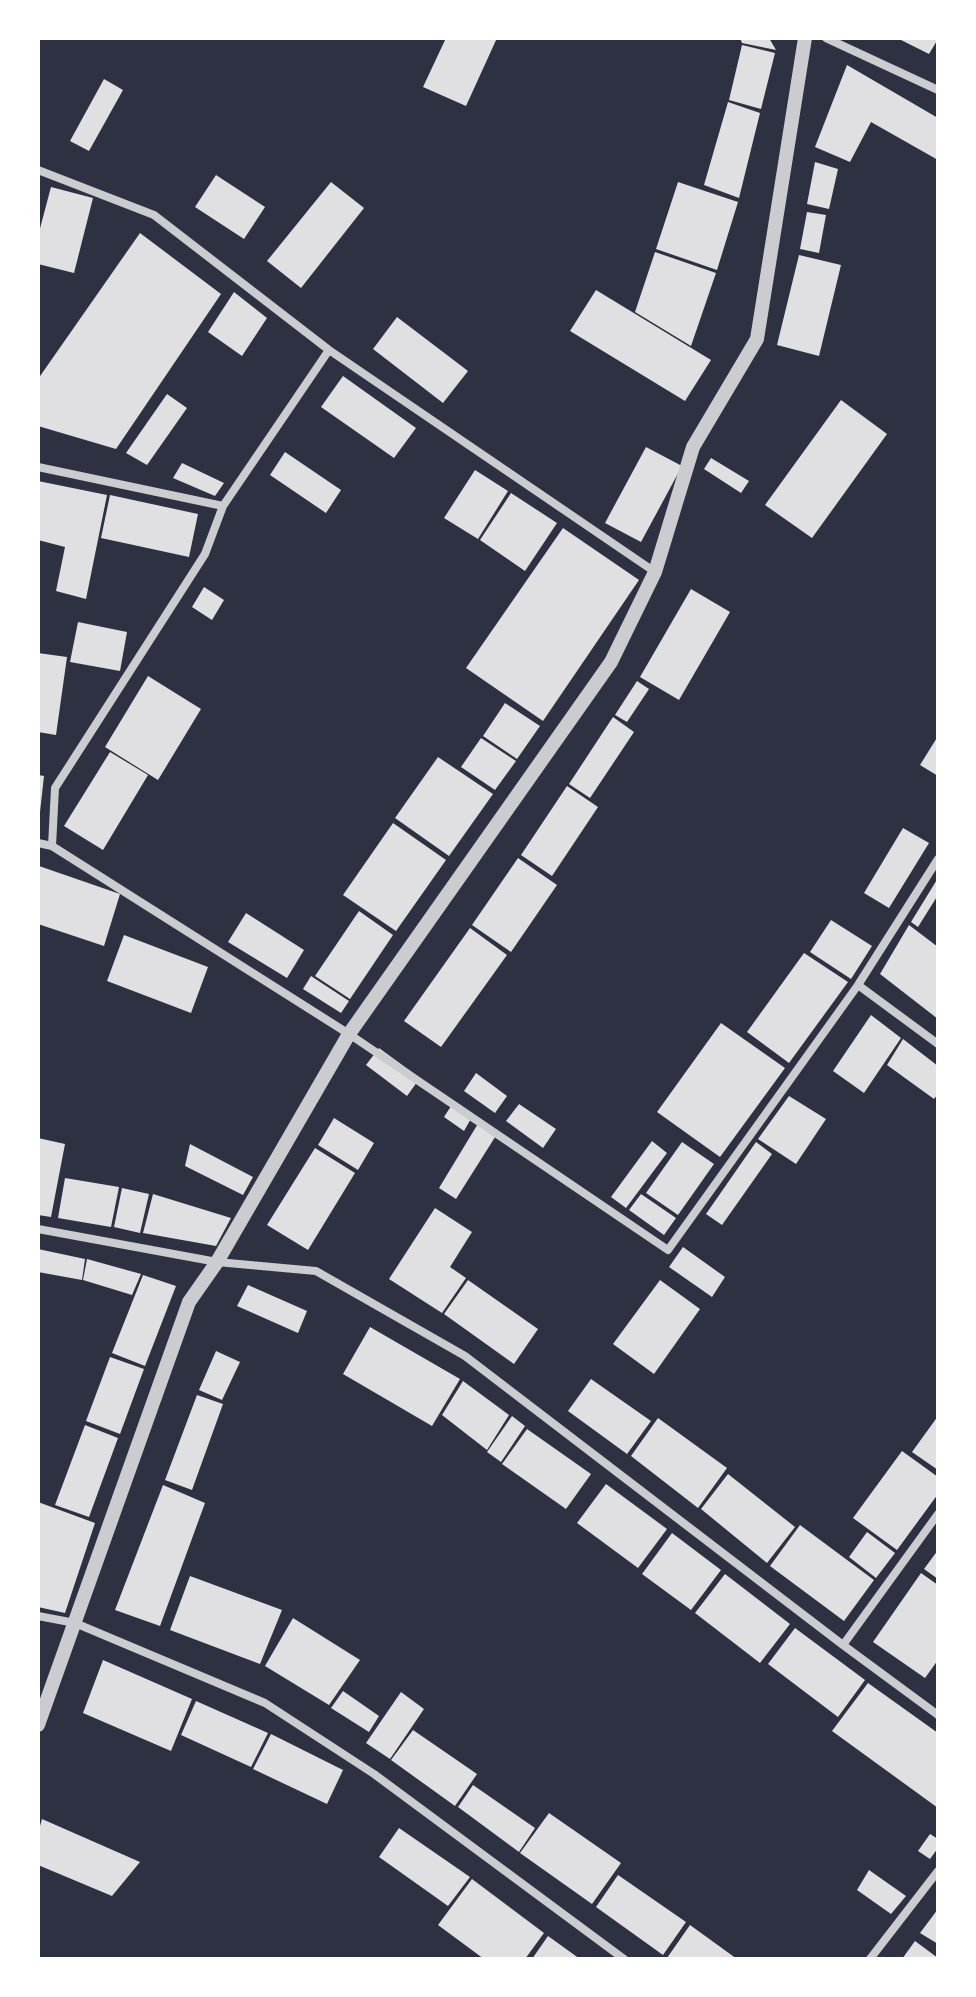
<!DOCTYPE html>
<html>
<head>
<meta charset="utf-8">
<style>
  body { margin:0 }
  #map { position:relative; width:976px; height:1997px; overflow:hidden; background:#2d3142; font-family:"DM Sans",sans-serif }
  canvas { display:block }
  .frame { position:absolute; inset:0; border:40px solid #fff; pointer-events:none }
</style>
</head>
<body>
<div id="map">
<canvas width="976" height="1997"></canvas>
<div class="frame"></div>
</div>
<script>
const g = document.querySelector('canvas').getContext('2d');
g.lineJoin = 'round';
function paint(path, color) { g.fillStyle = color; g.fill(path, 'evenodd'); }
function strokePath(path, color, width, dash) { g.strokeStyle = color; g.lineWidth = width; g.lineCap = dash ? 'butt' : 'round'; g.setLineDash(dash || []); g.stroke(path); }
const building = new Path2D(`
  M446 38H497L466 106 423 87Z
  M740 38H769L776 50 742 43Z
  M897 38H938V39L929 54Z
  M742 45 775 53 761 109 729 100Z
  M847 65 938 118V160L871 122 850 162 815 147Z
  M104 79 123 90 89 151 70 141Z
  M728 102 760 113 739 198 704 185Z
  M815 162 838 169 829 209 807 204Z
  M216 175 265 207 244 239 195 207Z
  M331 182 364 208 301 288 267 261Z
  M678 182 738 202 717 270 656 249Z
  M51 187 93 198 74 273 38 264V236Z
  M807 212 826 215 819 253 800 249Z
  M140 233 221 294 116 449 38 426V379Z
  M655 252 716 273 691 346 635 312Z
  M799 255 841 265 819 356 777 345Z
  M596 290 711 360 685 401 570 331Z
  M234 292 267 318 242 356 208 332Z
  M397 317 468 371 443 403 373 349Z
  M343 376 416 428 394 458 321 407Z
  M167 394 187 408 147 465 126 453Z
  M841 400 887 434 812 538 765 505Z
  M646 447 682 466 641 542 605 523Z
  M285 452 341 490 326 513 270 475Z
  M711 458 749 481 741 493 704 469Z
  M182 463 224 483 215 496 173 478Z
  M475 470 508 491 478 539 444 518Z
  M38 481 107 495 86 599 56 591 65 547 38 540Z
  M511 493 557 523 525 571 480 540Z
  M110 495 198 514 189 557 101 538Z
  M563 528 639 580 543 721 466 668Z
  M204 587 224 600 212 620 192 607Z
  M691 589 730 612 679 700 640 677Z
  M78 622 127 632 120 671 70 662Z
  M38 653 67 657 56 735 38 732Z
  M148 676 201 709 158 780 105 747Z
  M637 681 649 689 627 722 615 715Z
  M505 703 540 726 517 759 483 736Z
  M613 717 634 732 590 798 569 784Z
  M938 736V776L920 765Z
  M481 738 516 761 495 790 461 767Z
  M110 752 148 775 103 850 64 826Z
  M438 757 493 794 449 856 395 818Z
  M38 775 44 776 40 812H38Z
  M567 786 598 807 552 876 521 855Z
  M393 823 446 860 396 931 343 895Z
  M903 828 929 843 889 908 864 893Z
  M518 858 557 885 511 952 472 925Z
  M39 866 120 894 104 946 38 924Z
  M938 878V895L918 927 911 922Z
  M359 911 393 935 350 999 315 976Z
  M246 913 304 950 287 978 228 942Z
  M831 920 872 946 851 979 810 952Z
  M909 925 938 947V1019L880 974Z
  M470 928 507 955 441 1047 404 1021Z
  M124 935 208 967 191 1013 107 981Z
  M804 953 848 982 789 1063 747 1032Z
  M311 976 349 1001 341 1013 303 989Z
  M871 1015 901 1038 864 1093 833 1071Z
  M721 1023 785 1068 720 1157 657 1112Z
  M903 1039 938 1066V1094L934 1099 887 1065Z
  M379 1048 420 1078 407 1096 366 1065Z
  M476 1073 507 1096 495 1113 464 1091Z
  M789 1096 826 1119 796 1164 758 1139Z
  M453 1103 472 1117 464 1131 444 1117Z
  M519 1104 556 1129 543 1148 506 1121Z
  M334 1118 374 1143 358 1170 318 1145Z
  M479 1122 497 1134 456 1199 439 1188Z
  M38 1138 65 1144 51 1217 38 1215Z
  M652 1141 667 1153 626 1208 611 1197Z
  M682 1142 714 1164 678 1215 646 1193Z
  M756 1142 772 1154 722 1225 706 1214Z
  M190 1144 253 1177 243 1195 185 1166Z
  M315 1148 355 1173 308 1250 267 1225Z
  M65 1178 119 1187 111 1227 58 1218Z
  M122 1188 149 1194 140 1233 114 1227Z
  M153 1194 231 1218 216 1246 143 1233Z
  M641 1194 676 1218 664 1235 629 1210Z
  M435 1208 472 1232 450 1267 466 1278 442 1313 389 1279Z
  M683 1247 725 1277 712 1297 669 1267Z
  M38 1249 85 1259 82 1280 38 1272Z
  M87 1259 141 1274 132 1295 83 1280Z
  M143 1275 176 1286 145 1366 112 1353Z
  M468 1280 538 1329 514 1364 444 1314Z
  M660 1280 700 1309 654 1374 613 1344Z
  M248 1285 307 1311 298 1333 237 1306Z
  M370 1327 460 1379 432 1426 343 1374Z
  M216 1351 240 1362 222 1400 199 1390Z
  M110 1357 144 1369 120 1434 86 1421Z
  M591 1379 651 1421 627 1454 568 1411Z
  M463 1381 509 1415 487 1450 442 1415Z
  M197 1395 223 1404 192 1490 165 1480Z
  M512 1416 525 1426 501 1462 487 1452Z
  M938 1416V1470L912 1452Z
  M658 1418 727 1468 698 1508 631 1456Z
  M85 1425 118 1438 89 1517 55 1505Z
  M527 1429 591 1474 566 1509 502 1464Z
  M902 1451 938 1477V1494L897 1550 853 1518Z
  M728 1474 795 1527 767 1563 701 1509Z
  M606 1484 667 1529 638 1568 577 1523Z
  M163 1485 205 1503 160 1626 115 1610Z
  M38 1502 95 1523 65 1613 38 1607Z
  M800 1525 874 1580 844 1621 770 1566Z
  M867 1532 895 1553 876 1578 849 1557Z
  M672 1533 721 1570 691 1610 642 1574Z
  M938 1550V1579L924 1569Z
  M921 1573 938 1585V1660L925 1678 873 1642Z
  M725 1574 790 1624 760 1663 695 1613Z
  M190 1576 282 1610 260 1664 170 1630Z
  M293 1618 360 1660 329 1705 265 1666Z
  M795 1628 865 1680 838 1717 768 1664Z
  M103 1660 192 1699 171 1751 83 1713Z
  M868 1683 938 1733V1808L832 1731Z
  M343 1691 379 1716 369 1732 331 1708Z
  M401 1692 424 1709 390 1759 366 1743Z
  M196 1701 268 1733 251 1767 181 1735Z
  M413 1730 477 1774 455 1806 391 1760Z
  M271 1734 343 1770 327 1804 253 1769Z
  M473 1785 535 1828 519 1852 458 1807Z
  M549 1813 621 1863 592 1904 520 1853Z
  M42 1819 140 1862 112 1896 38 1865V1833Z
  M399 1828 470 1877 448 1906 379 1857Z
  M930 1834 938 1839V1848L930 1859 918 1851Z
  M869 1870 906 1896 891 1914 857 1890Z
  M618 1875 686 1922 663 1955 596 1907Z
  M472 1879 544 1933 525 1959H484L438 1925Z
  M938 1909V1944L920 1933Z
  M690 1925 737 1959H669L667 1958Z
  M548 1936 580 1959H532Z
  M915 1941 938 1958V1959H902Z`);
const minor = new Path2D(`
  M826 38 938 90
  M38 170 154 215 329 350 655 572
  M38 467 223 506
  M38 843 52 846 349 1034 668 1250 858 985 938 859
  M52 846 55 788 205 554 223 506 329 350
  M858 985 938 1044
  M38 1229 217 1262 316 1271 465 1356 843 1645 938 1715
  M38 1616 75 1623 265 1703 374 1774 624 1959
  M843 1645 938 1514
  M870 1959 938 1871`);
const tertiary = new Path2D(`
  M38 1725 189 1302 217 1262 349 1034 611 662 655 572 693 447 757 339 805 38`);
paint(building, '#e0e0e3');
strokePath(minor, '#caccd0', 8);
strokePath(tertiary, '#caccd0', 14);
</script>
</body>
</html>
